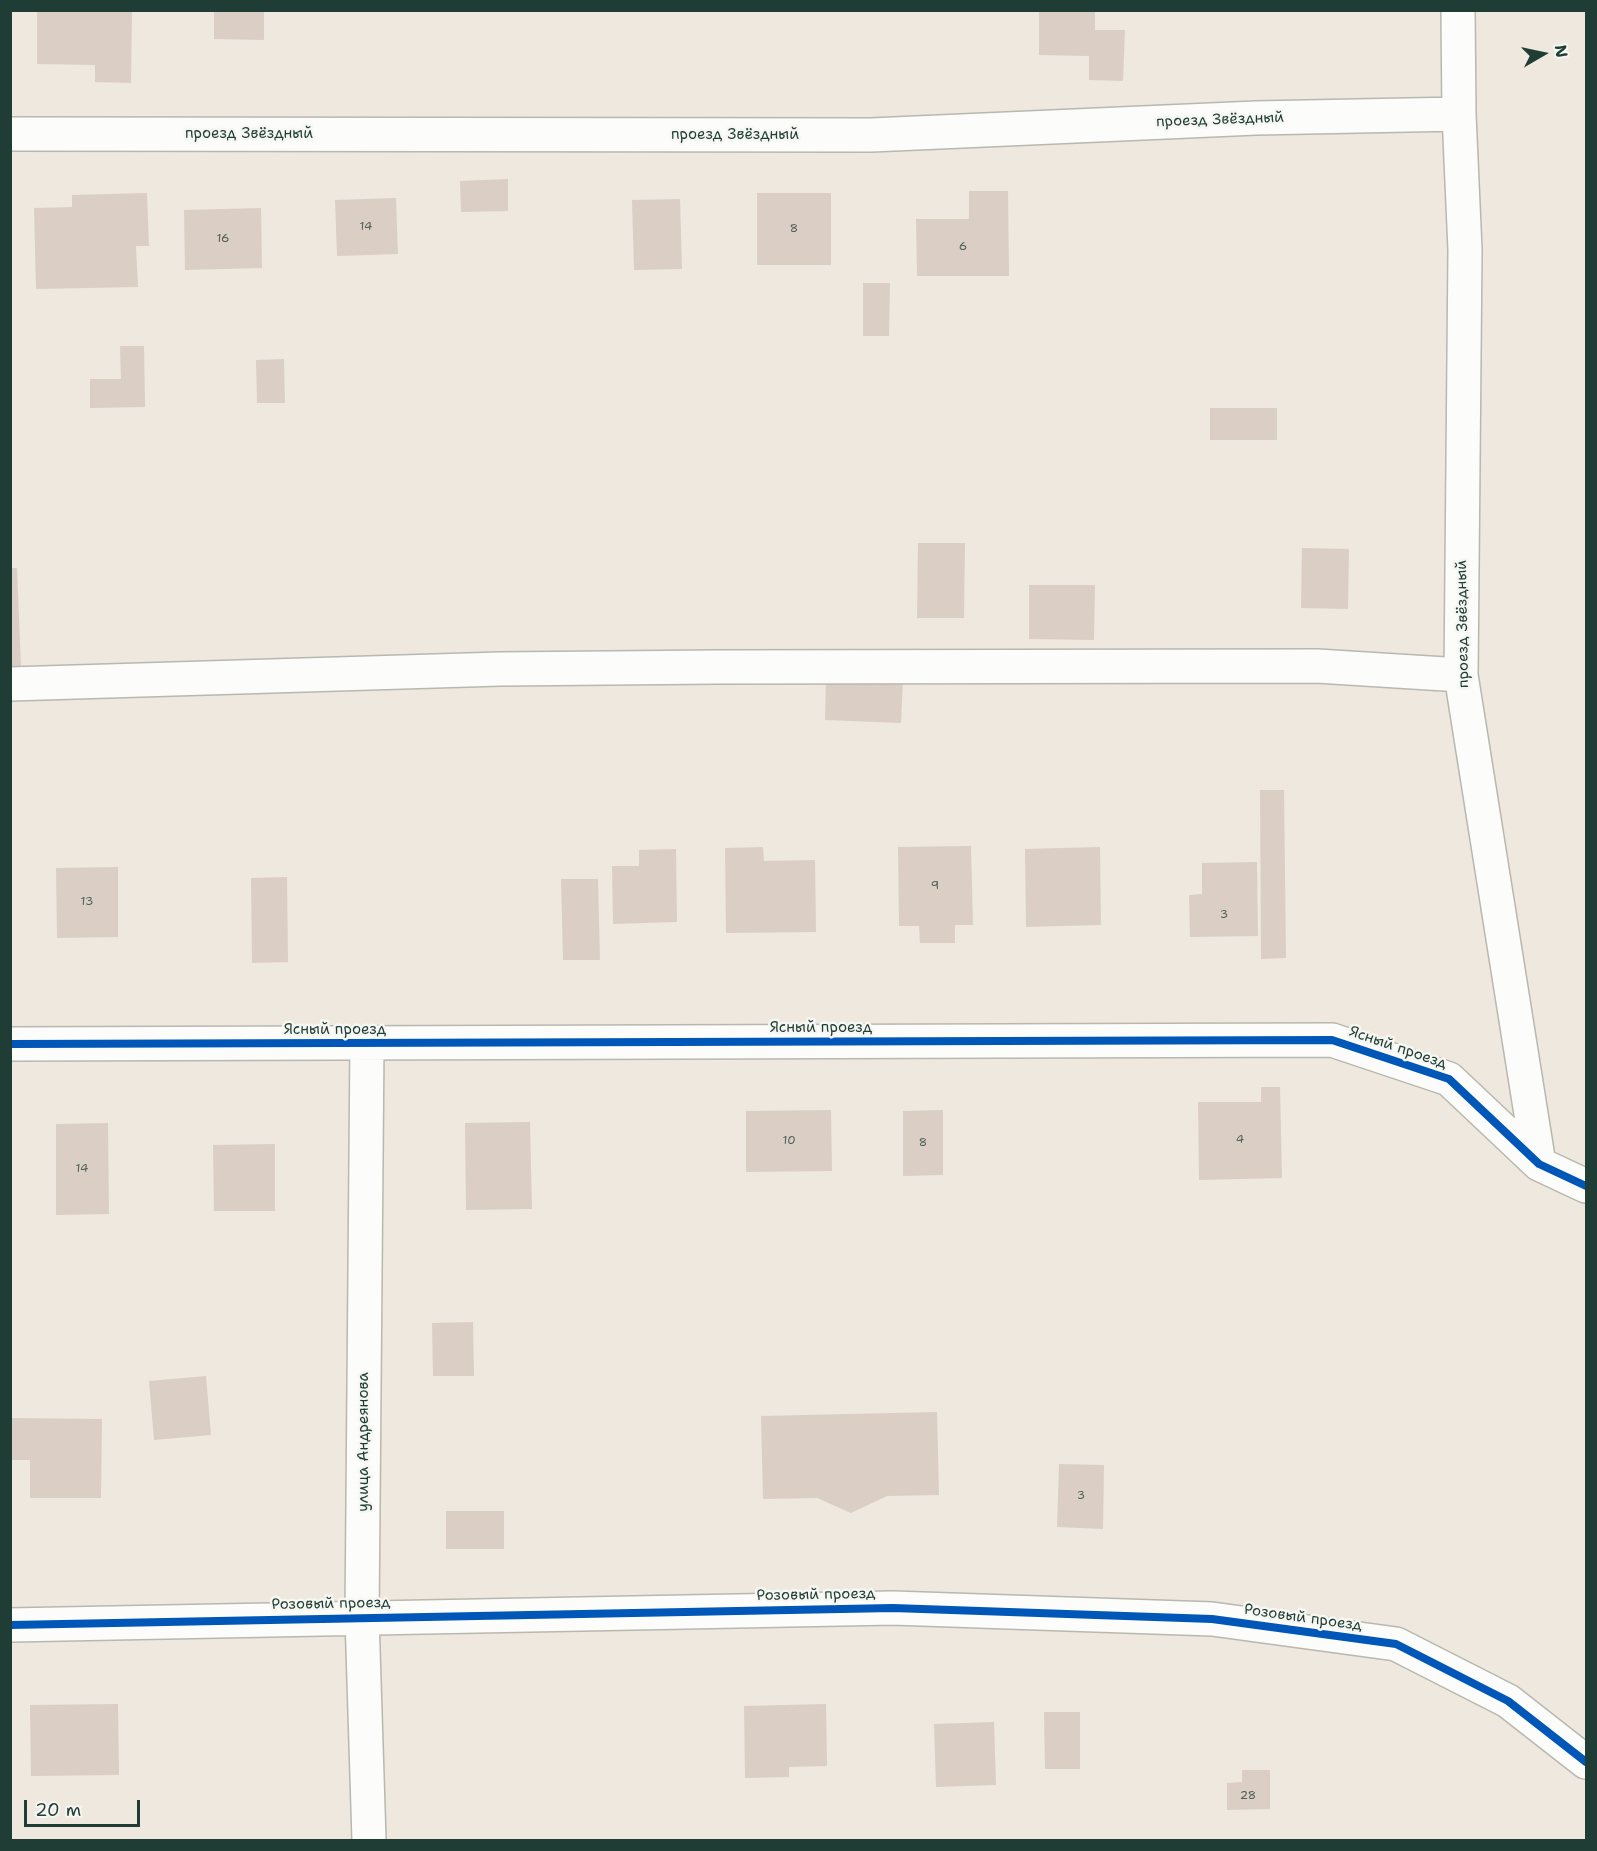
<!DOCTYPE html>
<html>
<head>
<meta charset="utf-8">
<style>
  body { margin:0 }
  #map { position:relative; width:1597px; height:1851px; overflow:hidden; background:#eee8de; font-family:"Shantell Sans",sans-serif }
  canvas { display:block }
  .frame { position:absolute; inset:0; border:12px solid #1f3d34; pointer-events:none }
  .north { position:absolute; left:1513px; top:24px; width:60px; height:60px; -webkit-text-stroke:4px #f6f6f2; paint-order:stroke; rotate:81deg; font-size:16px; font-weight:700; line-height:24px; text-align:center; color:#1f3d34 }
  .north::after { content:''; display:block; margin:auto; width:21px; height:27px; background:#1f3d34; clip-path:polygon(50% 0,100% 100%,50% 72%,0 100%) }
  .scale { position:absolute; left:24px; top:1800px; width:116px; height:27px; box-sizing:border-box; border:3px solid #1f3d34; border-top:0; padding-left:8px; font-size:18px; line-height:21px; white-space:nowrap; color:#1f3d34; -webkit-text-stroke:4px #f6f6f2; paint-order:stroke }
</style>
</head>
<body>
<div id="map">
<canvas width="1597" height="1851"></canvas>
<div class="frame"></div>
<div class="north">N</div>
<div class="scale">20 m</div>
</div>
<script>
const g = document.querySelector('canvas').getContext('2d');
g.lineJoin = 'round';
function paint(path, color) { g.fillStyle = color; g.fill(path, 'evenodd'); }
function strokePath(path, color, width, dash) { g.strokeStyle = color; g.lineWidth = width; g.lineCap = dash ? 'butt' : 'round'; g.setLineDash(dash || []); g.stroke(path); }
function write(font, color, halo, rows, align = 'center') {
  g.font = font + ' "Shantell Sans",sans-serif'; g.lineWidth = 5; g.setLineDash([]); g.textBaseline = 'middle'; g.strokeStyle = halo; g.fillStyle = color; for (const [text, x, y, turn = 0] of rows) {
    g.save(); g.translate(x, y); g.rotate((+turn || 0) * Math.PI / 180); g.textAlign = isNaN(turn) ? turn : align; if (halo) g.strokeText(text, 0, 0); g.fillText(text, 0, 0); g.restore();
  }
}
const building = new Path2D(`
  M37 10H132L131 83 95 82V65L37 64Z
  M214 10H264V40L214 39Z
  M1039 10H1095V30H1125L1123 81 1089 80V56L1039 55Z
  M508 179V211L461 212 460 181Z
  M969 191H1008L1009 276H917L916 219H969Z
  M147 193 149 246H136L138 287 36 289 34 208 72 207V195Z
  M757 193H831V265H757Z
  M396 198 398 254 337 256 335 200Z
  M680 199 682 269 634 270 632 200Z
  M261 208 262 268 185 270 184 210Z
  M863 283H890L889 336H863Z
  M120 346H144L145 407 90 408V379H121Z
  M284 359 285 403H257L256 360Z
  M1210 408H1277V440H1210Z
  M918 543H965L964 618H917Z
  M1302 548 1349 549 1348 609 1301 608Z
  M10 568H17L21 666 10 667Z
  M1029 585H1095L1094 640 1029 639Z
  M826 678 903 680 901 723 825 720Z
  M1260 790H1284L1286 958 1261 959Z
  M971 846 973 925H955V943H920L919 926H899L898 847Z
  M763 847 764 861 815 860 816 932 726 933 725 848Z
  M1100 847 1101 925 1026 927 1025 849Z
  M676 849 677 922 613 924 612 866H639V850Z
  M1257 862 1258 936 1190 937 1189 895 1202 894V863Z
  M118 867V937L57 938 56 868Z
  M287 877 288 962 252 963 251 878Z
  M561 879H598L600 960H563Z
  M1261 1087H1280L1282 1178 1199 1180 1198 1102H1261Z
  M831 1110 832 1171 746 1172V1111Z
  M943 1110V1175L903 1176V1111Z
  M530 1122 532 1209 466 1210 465 1123Z
  M108 1123 109 1214 56 1215V1124Z
  M275 1144V1211H214L213 1145Z
  M473 1322 474 1376H433L432 1323Z
  M206 1376 211 1435 154 1440 149 1381Z
  M937 1412 939 1495 887 1496 851 1513 817 1498 763 1499 761 1416Z
  M11 1418 102 1419 101 1498H30V1460H11Z
  M1059 1464 1104 1465 1103 1529 1057 1527Z
  M446 1511H504V1549H446Z
  M118 1704 119 1775 31 1776 30 1705Z
  M826 1704 827 1766 789 1767V1777L745 1778 744 1706Z
  M1044 1712H1080V1769H1045Z
  M994 1722 996 1785 936 1787 934 1724Z
  M1242 1770H1270V1809L1227 1810V1783L1242 1782Z`);
const minor = new Path2D(`
  M1458 10 1459 114 1465 250 1461 675 1539 1164
  M10 134 871 135 1256 118 1459 114
  M10 684 500 669 717 667 1317 666 1461 675
  M367 1043 362 1617 369 1840
  M10 1044 1332 1040 1449 1079 1539 1164 1586 1186
  M10 1625 893 1608 1212 1619 1396 1644 1508 1701 1586 1762`);
const cycleway = new Path2D(`
  M10 1044 1332 1040 1449 1079 1539 1164 1586 1186
  M10 1625 893 1608 1212 1619 1396 1644 1508 1701 1586 1762`);
const numberNames = [
  ["14",366,227],
  ["8",794,229],
  ["16",223,239],
  ["6",963,247],
  ["9",935,886],
  ["13",87,902],
  ["3",1224,915],
  ["4",1240,1140],
  ["10",789,1141],
  ["8",923,1143],
  ["14",82,1169],
  ["3",1081,1496],
  ["28",1248,1796]
];
const streetNames = [
  ["проезд Звёздный",1220,120,-2],
  ["проезд Звёздный",249,134],
  ["проезд Звёздный",735,135],
  ["проезд Звёздный",1463,624,-91],
  ["Ясный проезд",821,1028],
  ["Ясный проезд",335,1030],
  ["Ясный проезд",1398,1048,19],
  ["улица Андреянова",364,1442,-90],
  ["Розовый проезд",816,1595,-1],
  ["Розовый проезд",331,1604,-1],
  ["Розовый проезд",1303,1618,8]
];
paint(building, '#dbcec5');
strokePath(minor, '#b8b7b0', 36);
strokePath(minor, '#fcfcfa', 33);
strokePath(cycleway, '#0057b8', 8);
write('12px', '#4e6158', null, numberNames);
write('15px', '#1f3d34', '#f6f6f2', streetNames);
</script>
</body>
</html>
